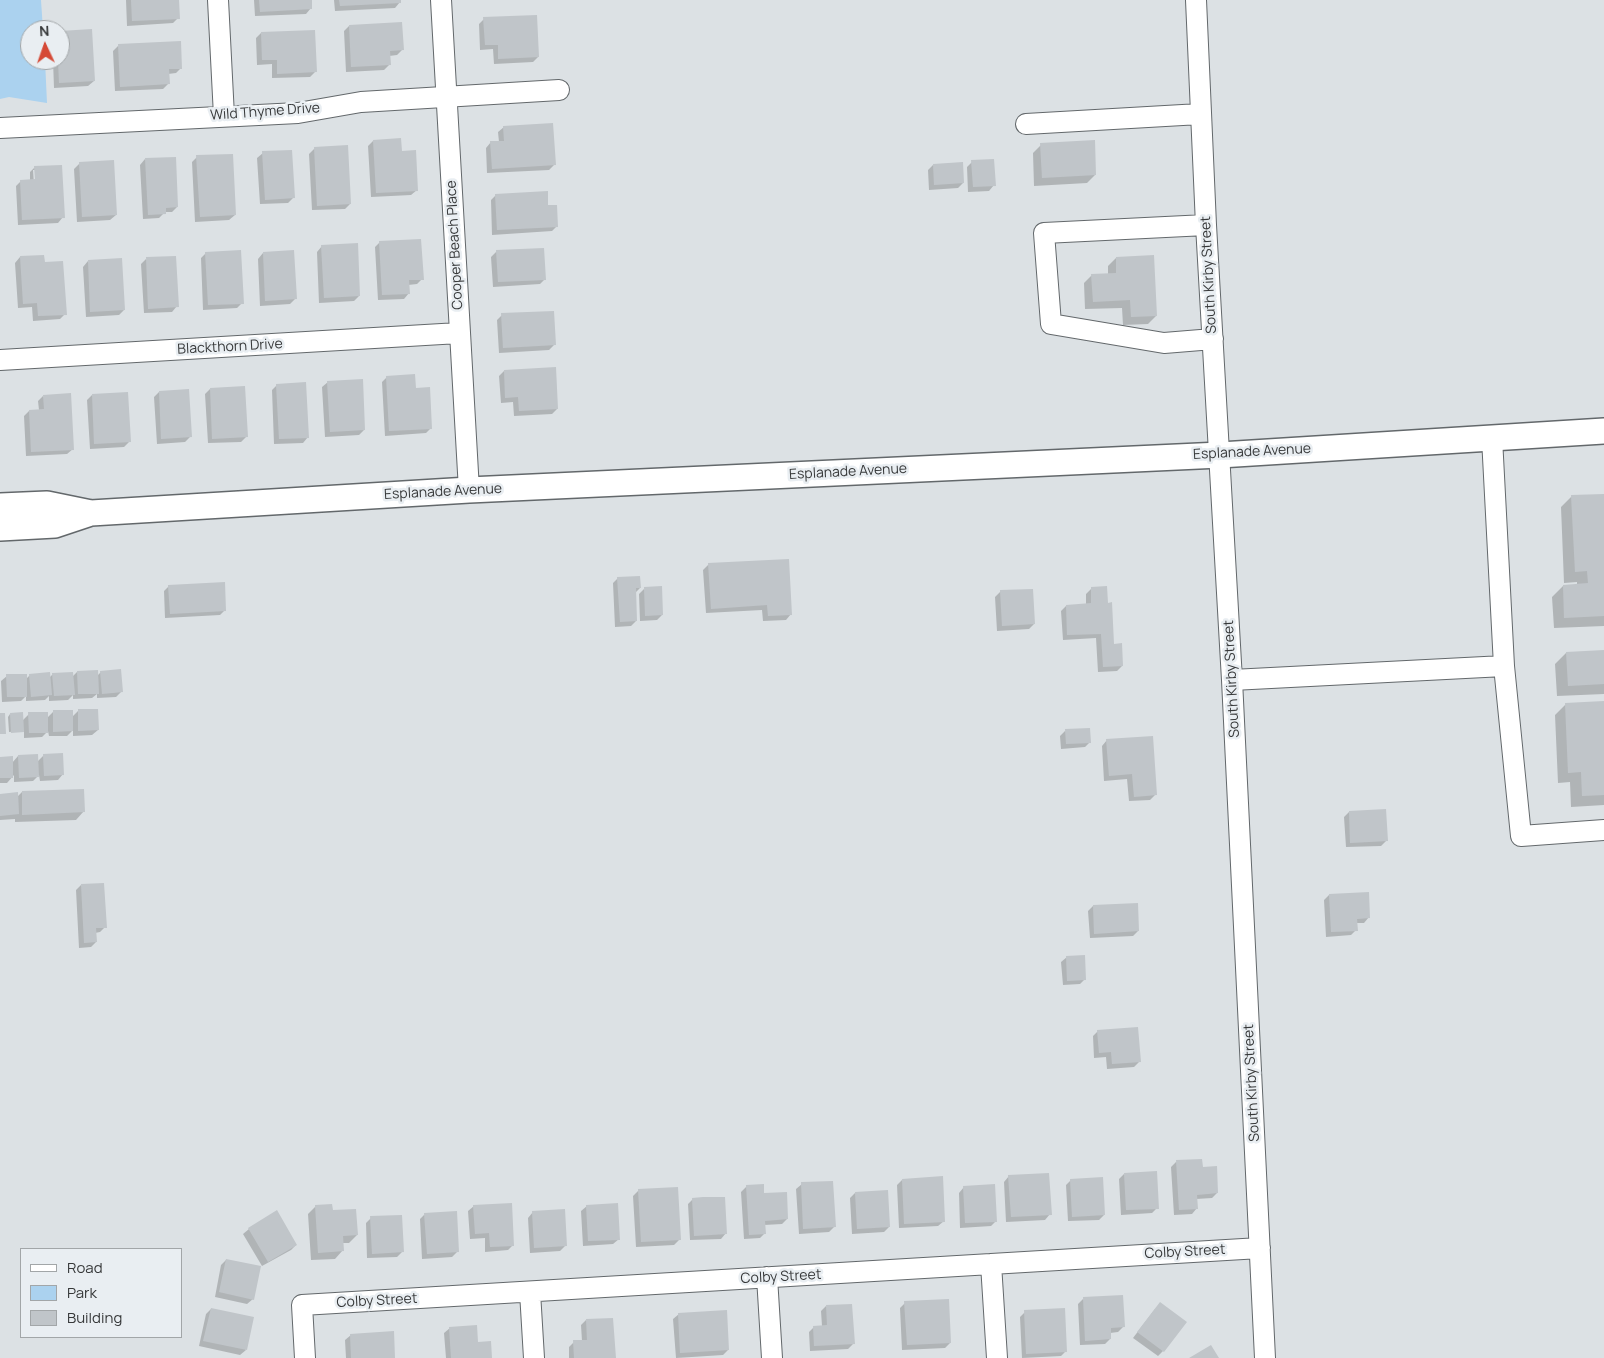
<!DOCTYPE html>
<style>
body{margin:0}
#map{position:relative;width:1604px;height:1358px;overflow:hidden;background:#dce1e4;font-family:Manrope,sans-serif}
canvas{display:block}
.legend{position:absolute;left:20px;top:1248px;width:162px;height:90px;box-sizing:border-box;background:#e9eef2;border:1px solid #a2a6a8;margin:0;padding:6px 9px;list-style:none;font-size:15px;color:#37393a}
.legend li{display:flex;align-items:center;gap:10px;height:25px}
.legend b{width:25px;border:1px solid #a2a6a8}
.north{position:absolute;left:20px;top:20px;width:50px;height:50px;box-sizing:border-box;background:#e9eef2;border:1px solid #a2a6a8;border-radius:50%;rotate:357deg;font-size:14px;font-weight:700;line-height:20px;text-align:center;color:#37393a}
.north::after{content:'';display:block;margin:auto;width:18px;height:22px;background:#d54936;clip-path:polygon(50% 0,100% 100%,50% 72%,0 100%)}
</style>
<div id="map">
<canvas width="1604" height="1358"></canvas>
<ul class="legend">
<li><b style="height:6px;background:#fff"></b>Road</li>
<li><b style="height:14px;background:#abd2ef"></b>Park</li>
<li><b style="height:14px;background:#c0c5c9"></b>Building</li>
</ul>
<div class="north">N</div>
</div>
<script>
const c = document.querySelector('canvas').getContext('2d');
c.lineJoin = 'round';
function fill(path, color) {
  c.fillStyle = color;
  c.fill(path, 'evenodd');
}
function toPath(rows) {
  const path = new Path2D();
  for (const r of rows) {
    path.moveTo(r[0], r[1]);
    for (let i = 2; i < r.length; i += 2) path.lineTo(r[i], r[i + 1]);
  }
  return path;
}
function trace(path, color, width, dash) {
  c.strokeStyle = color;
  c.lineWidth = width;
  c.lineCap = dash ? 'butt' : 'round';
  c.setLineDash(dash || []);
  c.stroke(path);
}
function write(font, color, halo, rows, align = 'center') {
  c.font = font + ' Manrope,sans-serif';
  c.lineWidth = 5;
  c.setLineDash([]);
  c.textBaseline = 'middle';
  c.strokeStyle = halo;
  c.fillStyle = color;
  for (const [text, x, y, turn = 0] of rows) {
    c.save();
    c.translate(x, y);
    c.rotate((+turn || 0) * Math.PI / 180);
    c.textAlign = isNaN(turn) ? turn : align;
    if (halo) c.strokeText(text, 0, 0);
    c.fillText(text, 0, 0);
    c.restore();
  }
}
fill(toPath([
 [0,0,41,0,43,30,30,30,30,60,45,60,47,103,9,97,0,99]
]), '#abd2ef');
fill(toPath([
 [126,0,177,0,178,18,173,23,127,26],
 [254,0,310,0,311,8,306,14,255,16],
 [334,0,400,0,400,2,395,8,335,11],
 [484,19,538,57,533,62,494,64,493,49,480,50,479,24],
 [349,26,402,50,397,55,389,56,390,64,384,70,346,72,344,31],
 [60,32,94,81,88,86,54,88,53,60,60,60],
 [261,33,315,72,310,77,272,78,272,64,257,65,256,38],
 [118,46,181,68,176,73,168,74,169,83,163,89,115,91,113,51],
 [504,127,554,165,549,170,487,173,486,148,491,142,499,142,498,132],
 [373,141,401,152,417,190,411,195,371,197,368,146],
 [1041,145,1095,175,1087,183,1034,186,1033,153],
 [315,148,350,204,345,209,312,210,309,154],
 [263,153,293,198,288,203,260,204,257,158],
 [197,157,235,215,229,220,195,222,192,162],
 [145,159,177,207,172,212,165,212,159,218,143,219,140,165],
 [972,162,994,185,989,191,968,192,967,167],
 [80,163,116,215,110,220,77,222,74,169],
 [933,165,963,183,958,188,929,190,928,170],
 [35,167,63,217,58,223,18,225,16,186,21,181,30,181,30,172],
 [33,170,36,170,37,185,34,185],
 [496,195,547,206,557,226,552,231,492,235,491,200],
 [380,242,422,279,417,284,408,285,409,293,404,299,378,300,375,247],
 [322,246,359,296,354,301,319,303,317,252],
 [497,251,545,279,540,284,493,287,491,257],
 [206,253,242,303,237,308,203,310,201,258],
 [263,253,295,299,290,304,260,306,258,259],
 [20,257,44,264,65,314,60,319,33,321,32,307,18,308,15,263],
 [1116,258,1156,316,1148,324,1123,325,1122,308,1085,309,1084,283,1092,275,1108,274,1108,266],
 [146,259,177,306,172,312,144,313,141,264],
 [88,261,124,310,119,315,86,317,83,267],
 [502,315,554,345,549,350,499,353,497,320],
 [504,371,557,409,552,414,514,416,513,402,501,403,499,376],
 [387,377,415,389,431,428,426,433,385,436,382,382],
 [328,382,364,430,359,435,325,437,322,387],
 [277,385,308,437,303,443,274,444,272,390],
 [210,389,247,436,241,442,208,443,205,394],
 [159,392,190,437,185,442,157,444,154,397],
 [92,395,129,442,124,447,90,449,87,400],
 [43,396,73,449,67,454,26,456,24,416,29,411,39,410,38,401],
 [1604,495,1604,626,1554,628,1552,597,1563,586,1577,585,1577,582,1564,583,1561,507,1572,496],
 [709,564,791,614,786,620,763,621,762,610,706,613,703,570],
 [618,578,640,588,635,593,636,621,631,626,615,627,613,583],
 [169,586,225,610,220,615,165,618,164,591],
 [644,589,662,615,657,620,640,621,639,594],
 [1091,589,1122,666,1117,671,1098,672,1096,638,1063,640,1061,611,1066,606,1086,605,1086,594],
 [1001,591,1034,624,1029,629,997,631,995,597],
 [1604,651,1604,694,1557,696,1555,664,1566,653],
 [77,672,97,676,101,672,121,692,116,697,97,698,97,694,92,698,73,699,73,695,68,700,49,701,49,696,45,700,26,701,26,696,21,701,2,702,1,681,7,676,25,680,30,675,49,678,53,674,72,677],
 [1604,703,1604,805,1571,807,1570,782,1558,783,1555,715,1566,704],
 [78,711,98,730,92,735,73,736,73,730,67,736,49,736,48,731,42,737,24,738,24,730,22,732,22,731,9,732,8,717,10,714,22,721,29,714,47,718,53,712,72,717],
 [1065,731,1090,742,1085,747,1061,749,1060,736],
 [1107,740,1155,795,1150,800,1129,801,1127,779,1104,781,1102,746],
 [44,755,63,774,58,780,40,781,39,775,33,781,14,782,14,775,7,783,0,783,0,758,12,763,18,756,37,762],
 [22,792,84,811,76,820,15,822,15,819,0,820,0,795,17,797],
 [1349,812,1387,840,1381,846,1346,847,1344,817],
 [81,885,105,927,100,932,95,933,96,942,91,947,79,948,76,890],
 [1329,895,1369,917,1364,923,1356,923,1356,930,1351,935,1326,937,1324,900],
 [1093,906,1138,931,1133,936,1090,938,1088,911],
 [1067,957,1085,979,1080,984,1063,985,1061,962],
 [1098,1031,1139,1062,1134,1067,1107,1069,1106,1057,1094,1058,1093,1036],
 [1176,1162,1201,1168,1217,1193,1212,1198,1196,1199,1197,1208,1192,1214,1174,1215,1171,1167],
 [1124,1174,1157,1208,1152,1213,1121,1215,1119,1179],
 [1009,1176,1050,1214,1045,1220,1006,1222,1004,1182],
 [902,1180,944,1221,938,1226,899,1228,897,1185],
 [1071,1180,1104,1215,1099,1220,1068,1221,1066,1185],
 [802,1184,834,1227,829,1232,799,1234,796,1189],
 [747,1186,763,1194,787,1219,782,1224,764,1225,765,1233,760,1238,744,1239,741,1192],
 [964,1187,996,1221,991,1226,960,1228,959,1193],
 [639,1190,679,1240,674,1245,636,1247,633,1196],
 [855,1193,889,1227,884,1232,852,1234,850,1198],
 [693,1199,726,1233,721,1239,690,1240,688,1204],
 [316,1206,357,1235,349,1243,343,1243,343,1250,335,1259,311,1260,308,1214],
 [474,1206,513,1245,508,1250,485,1252,485,1238,470,1239,468,1211],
 [587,1206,619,1239,613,1244,583,1246,581,1211],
 [533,1212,565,1246,560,1251,530,1253,528,1218],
 [425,1214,457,1252,452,1257,422,1259,420,1219],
 [371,1218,402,1252,397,1257,367,1258,366,1223],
 [249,1229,296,1245,291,1250,262,1266,243,1234],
 [226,1260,253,1299,247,1304,215,1297,221,1265],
 [1083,1299,1123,1327,1118,1332,1110,1333,1110,1339,1105,1344,1080,1345,1078,1304],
 [905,1303,950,1343,945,1348,902,1350,900,1308],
 [826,1306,853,1344,848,1349,810,1351,809,1332,814,1327,822,1326,821,1311],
 [211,1309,246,1350,240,1355,199,1346,206,1314],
 [1155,1309,1163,1351,1158,1356,1133,1338],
 [1025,1312,1066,1351,1061,1356,1022,1358,1020,1317],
 [679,1314,728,1350,723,1355,676,1358,673,1319],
 [586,1320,614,1358,569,1358,569,1347,574,1342,582,1341,581,1325],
 [450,1328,491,1358,446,1358,444,1333],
 [351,1335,394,1358,346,1358,345,1340]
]), '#0003');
fill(toPath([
 [131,0,179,0,180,19,132,21],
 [259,0,312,0,312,9,260,12],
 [339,0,401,0,401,3,340,6],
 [537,15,539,57,498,59,498,45,485,45,483,17],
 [402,22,404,50,390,51,391,65,351,67,349,25],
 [92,29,95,81,59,83,58,60,60,60,60,31],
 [315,30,317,72,277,74,277,60,262,60,261,32],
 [181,41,182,69,169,69,170,84,120,87,118,44],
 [553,123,556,165,492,169,490,141,504,141,503,126],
 [401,138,402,151,416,150,418,191,376,193,373,140],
 [1095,140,1096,175,1042,178,1040,143],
 [348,145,351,204,317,206,314,147],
 [292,150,295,198,265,200,262,151],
 [233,154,236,215,200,217,196,155],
 [176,157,178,207,166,208,166,214,148,215,145,158],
 [994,159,996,186,973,187,971,160],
 [114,160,117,215,82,217,79,162],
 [963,162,964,183,934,185,933,164],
 [62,165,65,218,22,220,20,180,35,179,34,166],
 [548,191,548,205,557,205,558,227,497,230,495,194],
 [421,239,424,280,409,280,410,294,382,295,379,241],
 [358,243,360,296,324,298,321,245],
 [544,248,546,280,498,282,496,250],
 [241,250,244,304,208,305,205,252],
 [294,250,297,299,265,301,263,252],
 [44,255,45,262,63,261,67,315,38,316,37,303,23,304,20,256],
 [1154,255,1157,316,1131,317,1130,300,1093,302,1091,274,1116,273,1116,257],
 [176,256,179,307,148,309,146,257],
 [122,258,125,310,90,312,88,260],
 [554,311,556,345,503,348,501,313],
 [556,367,558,409,519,411,518,397,505,398,504,370],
 [415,374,416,388,430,387,432,429,389,431,386,376],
 [363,379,365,430,330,432,327,381],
 [306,382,309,438,279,439,276,384],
 [245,386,248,437,212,439,210,388],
 [189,389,192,437,161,439,159,391],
 [128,392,131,442,94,444,92,394],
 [71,393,74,450,31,452,29,410,44,409,43,395],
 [1604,494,1604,616,1564,618,1563,585,1588,583,1587,571,1575,572,1571,495],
 [789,559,792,615,768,616,767,605,711,609,708,563],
 [640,576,641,588,636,588,637,621,620,622,617,577],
 [225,582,226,611,170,614,168,585],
 [662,586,663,615,645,616,644,587],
 [1107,586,1108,603,1112,602,1114,644,1122,643,1123,666,1103,667,1101,634,1067,635,1066,605,1091,603,1091,587],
 [1033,589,1035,624,1002,626,1000,590],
 [1604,650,1604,684,1568,686,1566,652],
 [121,669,123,692,102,694,100,671],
 [98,670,99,694,78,694,77,671],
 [50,672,52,695,31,697,29,674],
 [73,672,75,695,54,696,52,673],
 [6,674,27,674,27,697,7,697],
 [1604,701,1604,795,1582,796,1581,772,1568,773,1565,703],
 [78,709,98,709,99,730,78,731],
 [53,710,73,710,73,731,53,732],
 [23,712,24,732,11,733,10,713],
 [28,712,48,712,48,733,29,733],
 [0,713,5,713,6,734,0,734],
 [1090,728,1091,743,1066,744,1065,729],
 [1153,736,1157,795,1134,797,1132,774,1109,776,1106,739],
 [63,753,64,775,44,776,43,754],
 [38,754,39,777,19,778,18,755],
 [13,756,13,778,0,778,0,757],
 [84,789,85,812,22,815,22,791],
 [18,792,19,814,0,816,0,794],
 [1386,809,1388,841,1350,843,1349,811],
 [104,883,107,928,96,928,97,942,84,943,81,884],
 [1369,892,1370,918,1357,919,1358,931,1331,932,1329,894],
 [1138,903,1139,931,1094,934,1093,905],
 [1085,955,1086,980,1067,981,1066,956],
 [1138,1027,1141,1062,1112,1064,1111,1052,1099,1053,1097,1030],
 [1202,1159,1203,1167,1217,1166,1218,1193,1197,1195,1198,1209,1179,1210,1176,1160],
 [1157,1171,1159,1209,1126,1210,1124,1173],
 [1049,1173,1052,1215,1011,1217,1008,1175],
 [943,1176,945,1222,904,1224,902,1179],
 [1103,1177,1105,1215,1072,1217,1070,1179],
 [833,1181,836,1227,803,1229,801,1182],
 [764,1184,764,1193,787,1192,788,1219,765,1221,766,1234,749,1235,746,1185],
 [995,1184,997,1222,965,1223,963,1186],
 [678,1187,681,1240,641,1242,638,1189],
 [888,1190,890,1227,857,1229,855,1192],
 [703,1197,725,1197,727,1234,694,1236,692,1198],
 [512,1203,514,1246,490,1247,489,1233,475,1234,473,1205],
 [618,1203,620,1240,588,1241,586,1205],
 [332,1204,333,1210,356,1209,358,1235,343,1236,344,1251,318,1253,315,1205],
 [565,1209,567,1246,534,1248,532,1211],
 [277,1210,297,1245,268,1262,248,1228],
 [457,1211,459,1252,427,1254,424,1213],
 [402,1215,404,1252,372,1254,370,1216],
 [226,1259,261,1266,254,1300,219,1292],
 [1123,1295,1125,1327,1111,1328,1111,1339,1085,1341,1083,1297],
 [949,1299,951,1343,907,1345,904,1301],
 [1160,1302,1187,1322,1164,1352,1137,1332],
 [852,1304,855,1344,814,1346,813,1326,827,1325,826,1305],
 [211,1308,254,1317,247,1350,203,1341],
 [1065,1308,1067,1352,1026,1354,1024,1310],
 [727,1310,729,1350,680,1353,678,1313],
 [613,1318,616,1358,574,1358,573,1340,587,1340,586,1319],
 [477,1325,478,1342,491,1341,492,1358,451,1358,449,1327],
 [394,1331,395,1358,351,1358,350,1334],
 [1211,1345,1219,1358,1189,1358]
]), '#c0c5c9');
const minor = toPath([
 [218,0,224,116],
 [441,0,469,490],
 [1196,0,1206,225,1232,680,1265,1358],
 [1026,124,1200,114],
 [0,128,298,113,361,102,559,90],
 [1206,225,1044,233,1051,324,1164,343,1213,339],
 [0,360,459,333],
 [1504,666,1521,836,1604,830],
 [1232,680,1504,666,1492,438],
 [991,1264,997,1358],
 [767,1277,772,1358],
 [530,1292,534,1358],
 [305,1358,302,1305,1260,1248]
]);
const major = toPath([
 [0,506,47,504,91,513],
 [0,528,55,525,91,513,469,490,1220,455,1604,431]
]);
trace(minor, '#63686b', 22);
trace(major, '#63686b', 28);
trace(minor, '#fff', 20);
trace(major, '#fff', 25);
write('14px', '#37393a', '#e9eef2', [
 ["Wild Thyme Drive",265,112,-4],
 ["Cooper Beach Place",455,245,-93],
 ["South Kirby Street",1209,275,-93],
 ["Blackthorn Drive",230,347,-3],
 ["Esplanade Avenue",1252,452,-3],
 ["Esplanade Avenue",848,472,-3],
 ["Esplanade Avenue",443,492,-3],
 ["South Kirby Street",1232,679,-93],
 ["South Kirby Street",1252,1083,-93],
 ["Colby Street",1185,1252,-3],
 ["Colby Street",781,1277,-3],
 ["Colby Street",377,1301,-3]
]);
</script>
